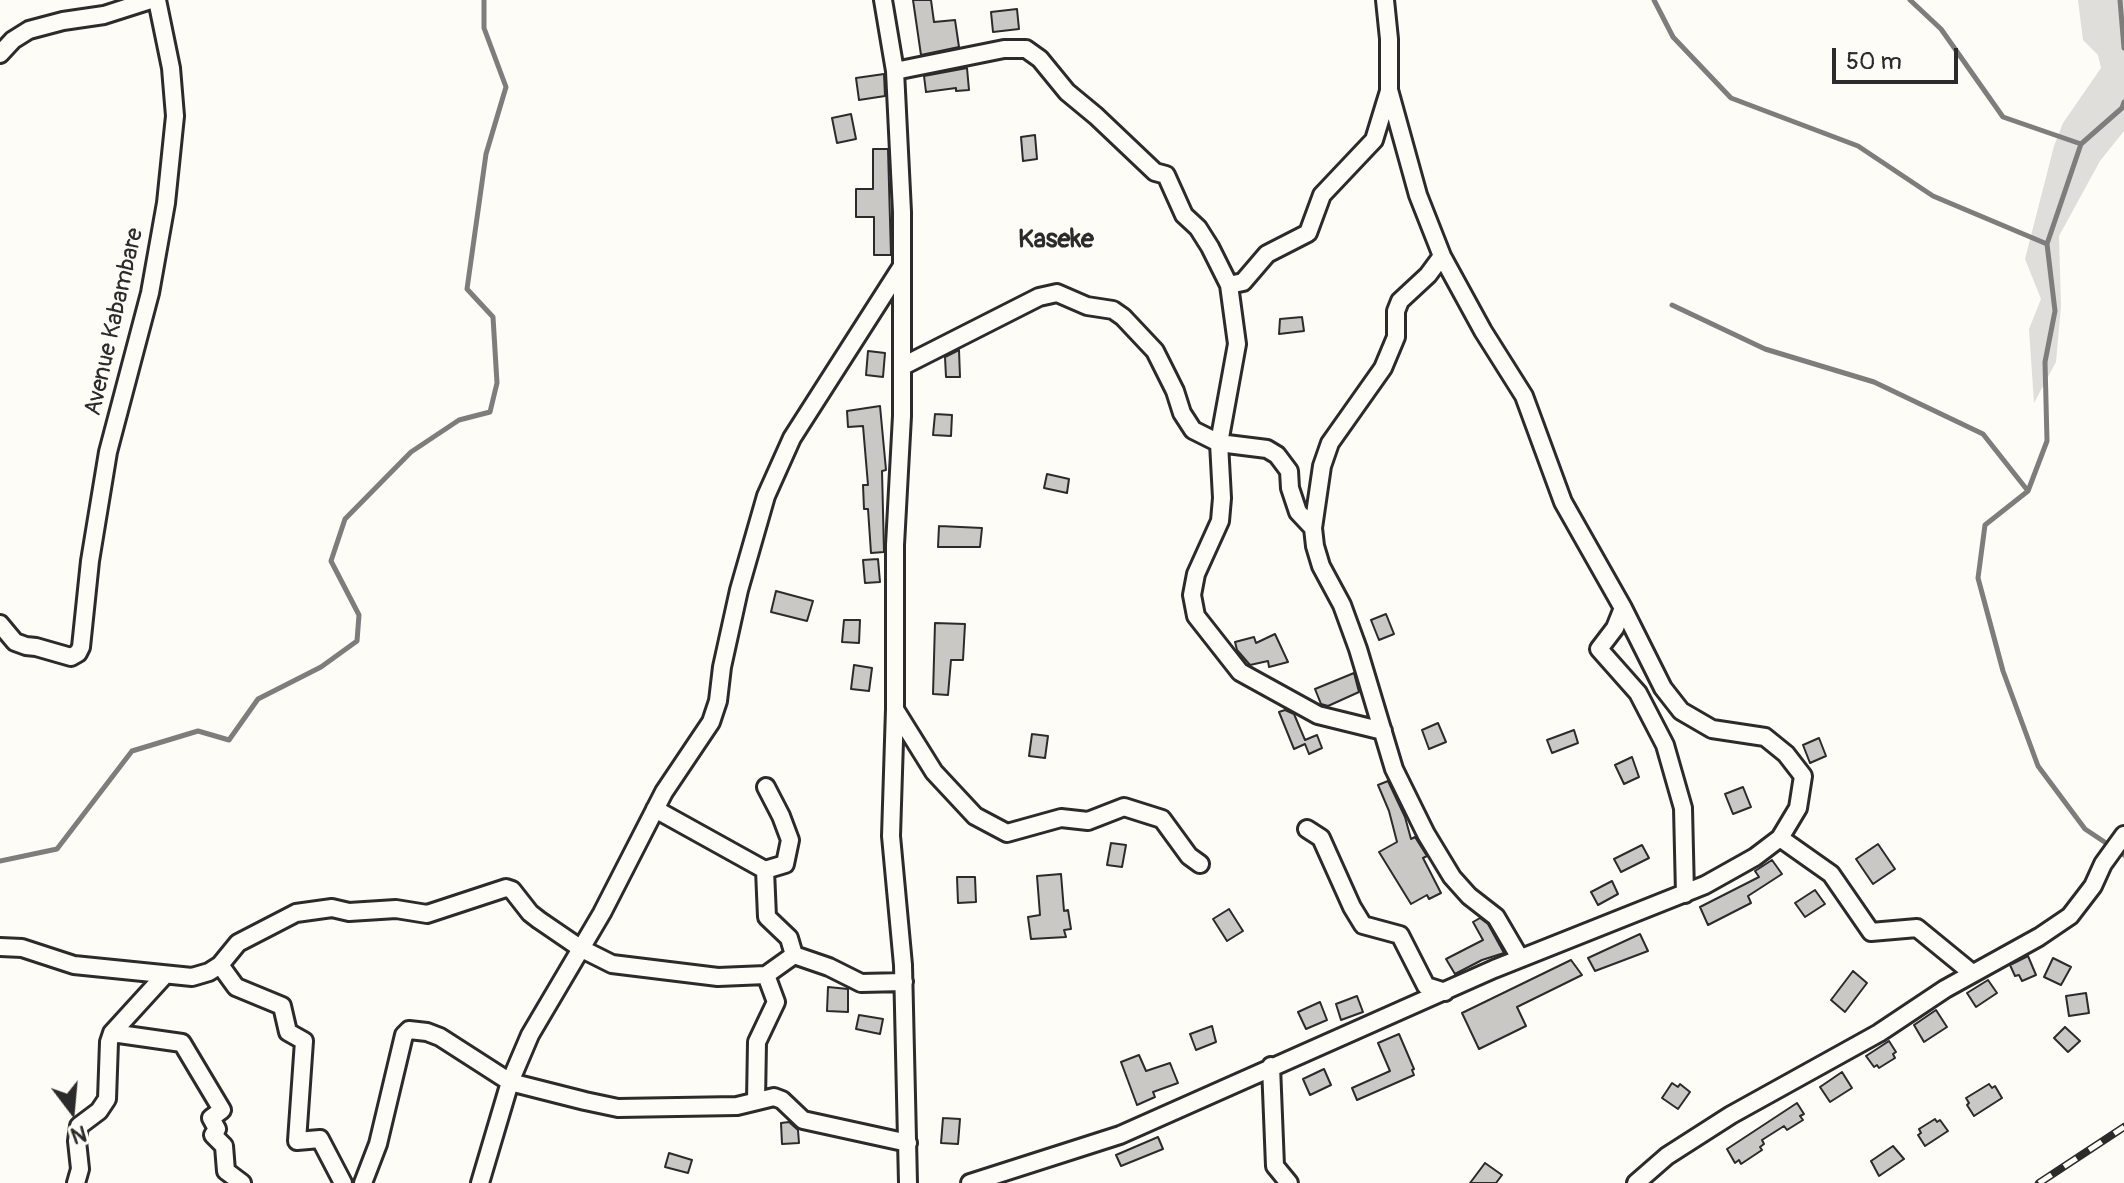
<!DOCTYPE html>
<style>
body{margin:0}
#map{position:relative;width:2124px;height:1183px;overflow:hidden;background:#fdfcf7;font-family:Pangolin,sans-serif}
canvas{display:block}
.north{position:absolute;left:32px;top:1071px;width:80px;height:80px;-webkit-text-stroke:6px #fdfcf7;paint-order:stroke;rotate:164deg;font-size:22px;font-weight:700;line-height:32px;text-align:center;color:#2b2b2b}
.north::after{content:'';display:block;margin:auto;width:28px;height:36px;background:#2b2b2b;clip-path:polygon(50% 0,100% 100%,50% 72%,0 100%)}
.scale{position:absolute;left:1832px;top:48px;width:126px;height:36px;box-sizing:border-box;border:4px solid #2b2b2b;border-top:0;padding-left:10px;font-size:24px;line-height:28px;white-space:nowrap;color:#2b2b2b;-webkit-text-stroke:6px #fdfcf7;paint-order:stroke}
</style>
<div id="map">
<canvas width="2124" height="1183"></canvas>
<div class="north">N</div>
<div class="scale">50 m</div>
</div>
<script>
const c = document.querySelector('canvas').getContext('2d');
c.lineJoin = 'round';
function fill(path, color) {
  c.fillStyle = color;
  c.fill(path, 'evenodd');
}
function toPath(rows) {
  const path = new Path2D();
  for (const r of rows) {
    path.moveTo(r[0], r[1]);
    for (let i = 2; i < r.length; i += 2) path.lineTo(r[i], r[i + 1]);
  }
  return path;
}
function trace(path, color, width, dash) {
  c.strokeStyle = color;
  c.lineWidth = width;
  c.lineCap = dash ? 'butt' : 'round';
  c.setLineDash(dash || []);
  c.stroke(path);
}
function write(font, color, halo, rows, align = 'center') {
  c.font = font + ' Pangolin,sans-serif';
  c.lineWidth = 7;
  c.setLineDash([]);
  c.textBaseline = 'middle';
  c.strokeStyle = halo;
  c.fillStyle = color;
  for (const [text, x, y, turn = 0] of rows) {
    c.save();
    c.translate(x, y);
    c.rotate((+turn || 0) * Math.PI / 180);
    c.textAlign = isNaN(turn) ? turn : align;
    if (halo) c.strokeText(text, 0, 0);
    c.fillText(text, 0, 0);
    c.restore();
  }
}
fill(toPath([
 [2078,0,2124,0,2124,131,2100,161,2059,236,2061,306,2056,362,2034,403,2029,329,2041,299,2025,259,2054,146,2063,123,2101,68,2098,55,2083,40]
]), '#dfdeda');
trace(toPath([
 [1654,0,1673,37,1731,98,1858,146,1933,196,2047,244],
 [1910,0,1941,29,2003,117,2081,144],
 [2120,0,2124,48],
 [2124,102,2122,108,2081,144,2047,244,2055,311,2045,362,2047,441,2028,491,1985,525,1978,578,2003,671,2038,766,2085,829,2124,855],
 [1672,305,1765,349,1874,382,1983,434,2028,491],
 [0,861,57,849,132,751,198,731,229,740,258,699,321,667,357,641,359,615,331,561,345,519,411,452,459,420,490,412,497,383,493,317,467,289,486,154,506,87,484,28,484,0]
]), '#7e7d7b', 5);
const building = toPath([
 [913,0,931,0,934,22,955,20,959,47,921,55,913,0],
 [1017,9,1019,29,993,32,991,12,1017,9],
 [967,68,969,90,956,91,956,88,926,92,924,76,967,68],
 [884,74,885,96,859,100,856,78,884,74],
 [851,114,856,139,837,143,832,118,851,114],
 [1035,135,1037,159,1023,161,1021,137,1035,135],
 [873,149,888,149,891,255,874,255,874,217,856,217,856,189,873,189,873,149],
 [1302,317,1304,331,1279,334,1280,319,1302,317],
 [959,350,960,377,946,377,945,357,959,350],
 [868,351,885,353,883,377,866,375,868,351],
 [880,406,886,470,882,471,884,552,871,553,868,509,864,509,863,485,868,485,863,426,848,427,847,411,880,406],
 [935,414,952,415,951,436,933,435,935,414],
 [1047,474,1069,479,1067,493,1044,488,1047,474],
 [939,526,982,528,980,547,938,547,939,526],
 [878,559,880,582,865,583,863,560,878,559],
 [776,591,813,601,807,621,771,612,776,591],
 [1386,614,1394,634,1379,640,1371,620,1386,614],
 [844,620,860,620,859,643,842,642,844,620],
 [935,623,965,624,963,660,951,660,948,695,933,694,935,623],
 [1275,634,1288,662,1269,667,1268,661,1250,665,1237,650,1235,642,1254,637,1256,643,1275,634],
 [854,665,872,668,869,691,851,689,854,665],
 [1354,673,1359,692,1328,706,1321,704,1315,689,1354,673],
 [1285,710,1294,714,1305,740,1317,735,1322,748,1309,754,1305,744,1294,749,1279,712,1285,710],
 [1438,723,1446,742,1429,749,1422,730,1438,723],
 [1574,730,1578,743,1552,753,1547,740,1574,730],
 [1032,734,1048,736,1045,758,1029,756,1032,734],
 [1819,738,1826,756,1810,763,1803,745,1819,738],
 [1632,757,1639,777,1624,784,1615,765,1632,757],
 [1388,781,1405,817,1411,839,1415,837,1427,856,1423,858,1441,893,1429,899,1427,895,1411,904,1379,852,1397,842,1389,811,1378,785,1388,781],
 [1743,787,1751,807,1733,814,1725,794,1743,787],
 [1111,843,1126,845,1122,867,1107,865,1111,843],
 [1878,844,1895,869,1873,884,1856,859,1878,844],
 [1642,845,1649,858,1621,872,1614,859,1642,845],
 [1772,860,1782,874,1748,896,1751,903,1708,925,1700,907,1759,877,1755,871,1772,860],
 [1061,874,1064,911,1068,910,1071,929,1064,930,1066,937,1031,939,1028,917,1040,915,1037,876,1061,874],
 [957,877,975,877,976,902,958,903,957,877],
 [1612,881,1618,894,1598,905,1591,892,1612,881],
 [1815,890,1825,904,1805,917,1795,903,1815,890],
 [1229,909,1243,931,1227,941,1213,919,1229,909],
 [1480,918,1488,924,1504,953,1482,960,1455,974,1446,959,1483,940,1473,922,1480,918],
 [1640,934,1648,951,1595,971,1588,958,1640,934],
 [2028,956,2036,975,2022,981,2019,975,2015,976,2010,965,2028,956],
 [2053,958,2071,967,2061,985,2044,977,2053,958],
 [1571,960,1582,975,1517,1007,1526,1026,1479,1049,1462,1013,1571,960],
 [1853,971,1867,983,1845,1012,1831,1000,1853,971],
 [1988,980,1997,993,1976,1007,1967,993,1988,980],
 [828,987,848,989,848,1012,827,1011,828,987],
 [2086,993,2089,1013,2069,1016,2066,996,2086,993],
 [1357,996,1363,1012,1341,1020,1336,1004,1357,996],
 [1320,1002,1327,1020,1306,1029,1298,1012,1320,1002],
 [1936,1010,1947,1027,1924,1042,1914,1025,1936,1010],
 [859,1015,883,1019,880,1034,856,1029,859,1015],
 [1212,1026,1216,1042,1196,1050,1190,1034,1212,1026],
 [2065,1027,2080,1041,2068,1052,2054,1038,2065,1027],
 [1399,1034,1414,1069,1412,1070,1414,1075,1357,1100,1352,1088,1390,1071,1378,1043,1399,1034],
 [1889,1041,1896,1052,1893,1054,1895,1058,1879,1068,1877,1065,1874,1067,1866,1056,1889,1041],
 [1139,1055,1146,1071,1170,1063,1178,1083,1153,1092,1155,1097,1137,1105,1121,1062,1139,1055],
 [1324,1069,1331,1085,1310,1095,1303,1079,1324,1069],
 [1842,1072,1852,1088,1830,1102,1820,1087,1842,1072],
 [1672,1083,1678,1087,1680,1084,1690,1092,1678,1109,1662,1098,1672,1083],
 [1989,1084,1992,1088,1995,1086,2002,1098,1974,1116,1967,1105,1969,1103,1966,1098,1989,1084],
 [1797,1103,1804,1114,1800,1116,1803,1120,1787,1130,1784,1126,1762,1140,1764,1144,1760,1147,1762,1150,1741,1164,1739,1160,1735,1163,1727,1149,1797,1103],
 [943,1118,960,1119,958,1144,941,1143,943,1118],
 [1935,1119,1937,1122,1940,1120,1948,1131,1925,1146,1918,1135,1921,1133,1919,1129,1935,1119],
 [789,1122,798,1130,799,1143,782,1144,781,1123,789,1122],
 [1158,1137,1163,1149,1121,1166,1116,1155,1158,1137],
 [1893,1146,1904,1159,1879,1176,1871,1161,1893,1146],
 [669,1153,692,1160,688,1173,665,1167,669,1153],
 [1485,1163,1502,1175,1496,1183,1470,1183,1485,1163]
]);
fill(building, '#c9c8c4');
trace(building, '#2b2b2b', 2);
const minor = toPath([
 [883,0,895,71,902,212,902,416,895,545,895,709,891,836,903,965,908,1183],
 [0,54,13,40,29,30,63,21,104,15,151,0],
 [895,71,1004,49,1026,49,1040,59,1067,92,1096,116,1155,172,1166,175,1184,215,1198,228,1210,247,1229,285,1237,344,1219,443,1222,498,1220,521,1196,574,1192,595,1196,616,1240,672,1318,715,1383,731],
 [1442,256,1428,275,1400,301,1396,311,1396,337,1383,368,1330,443,1322,466,1313,528,1315,546,1321,566,1342,605,1358,649,1394,769,1426,834,1452,877,1469,896,1496,917,1520,958],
 [1229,285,1243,282,1267,254,1308,233,1322,195,1374,140,1389,91],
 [903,366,1039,297,1057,293,1087,306,1113,310,1123,317,1155,351,1175,391,1182,413,1193,430,1219,443,1267,449,1277,455,1289,471,1290,488,1298,512,1313,528],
 [1623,608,1615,628,1599,649,1638,693,1665,745,1683,808,1685,894],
 [0,624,15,642,26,646,36,647,71,657,78,653,81,647,90,561,108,452,150,293,166,203,175,116,171,68,157,0],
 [896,711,934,772,975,816,1007,833,1061,818,1088,821,1124,807,1162,819,1189,856,1200,864],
 [655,809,765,870,785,864,790,840,781,816,766,787],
 [1307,829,1321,838,1352,907,1363,925,1400,935,1426,986,1445,992],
 [1780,838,1831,874,1871,932,1917,928,1972,973],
 [765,870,767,917,789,938,794,955],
 [0,947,22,948,74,965,192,977,209,972,220,965,238,943,296,913,332,908,349,912,396,909,427,914,506,888,512,890,530,913,539,920,580,948,612,964,718,977,766,975,794,955,829,967,861,983,904,982],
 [220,965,236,987,282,1006,288,1032,304,1041,297,1141,320,1139,343,1183],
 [112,1033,182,1043,222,1110,211,1118,217,1129,213,1135,224,1146,226,1171,242,1183],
 [1271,1066,1275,1166,1289,1183],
 [756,1101,757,1042,776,1002,766,975],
 [76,1183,80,1169,77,1141,79,1126,99,1111,107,1099,109,1042,112,1033,164,976],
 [363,1183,378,1144,404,1035,409,1030,427,1032,440,1037,510,1082,585,1101,618,1108,737,1106,774,1097,782,1100,803,1120,908,1143],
 [480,1183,510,1082,530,1035,602,913,664,792,711,722,718,701,722,667,739,590,766,496,792,438,902,266],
 [970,1183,1120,1135,1494,969,1705,885,1755,857,1780,838,1798,808,1803,776,1786,754,1765,737,1712,729,1681,711,1663,688,1623,608,1563,502,1524,396,1483,331,1442,256,1418,195,1389,90,1389,39,1385,0],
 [1636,1183,1667,1156,1731,1115,1879,1033,1945,989,2039,937,2070,916,2093,886,2103,864,2124,835]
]);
trace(minor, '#2b2b2b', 22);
trace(minor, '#fdfcf7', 16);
const rail = toPath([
 [2039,1183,2124,1127]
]);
trace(rail, '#2b2b2b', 8);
trace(rail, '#fdfcf7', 5, [15]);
write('24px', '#2b2b2b', '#fdfcf7', [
 ["Avenue Kabambare",115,322,-77]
]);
write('bold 26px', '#2b2b2b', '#fdfcf7', [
 ["Kaseke",1056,240]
]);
</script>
